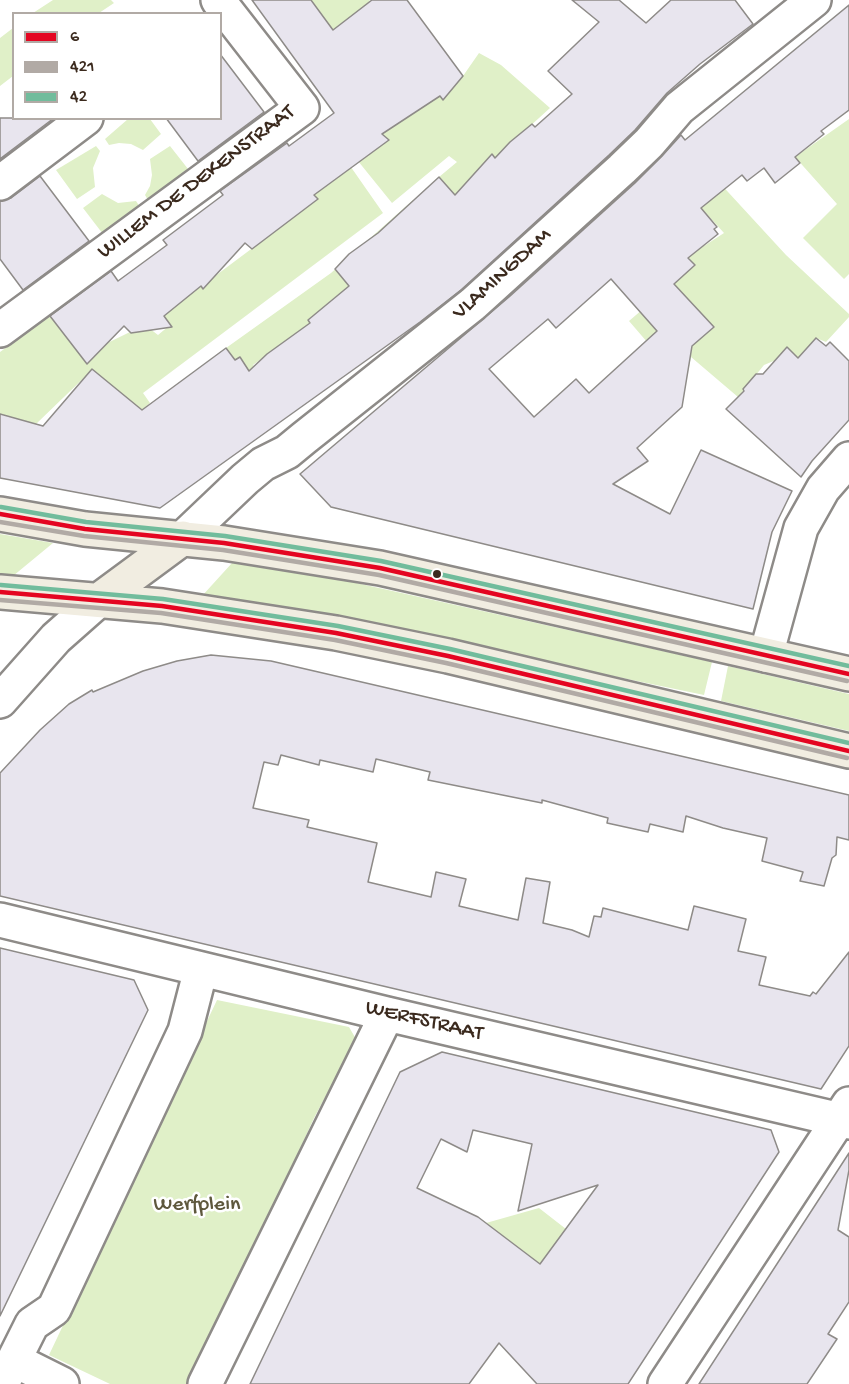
<!DOCTYPE html>
<style>
body{margin:0}
#map{position:relative;width:849px;height:1384px;overflow:hidden;background:#fff;font-family:"Gochi Hand",sans-serif}
canvas{display:block}
.legend{position:absolute;left:12px;top:12px;width:210px;height:108px;box-sizing:border-box;background:#fff;border:2px solid #b1aaa5;margin:0;padding:8px 10px;list-style:none;font-size:18px;color:#3b2a1e}
.legend li{display:flex;align-items:center;gap:12px;height:30px}
.legend b{width:30px;border:2px solid #b1aaa5}
</style>
<div id="map">
<canvas width="849" height="1384"></canvas>
<ul class="legend">
<li><b style="height:8px;background:#e40521"></b>6</li>
<li><b style="height:8px;background:#b1aaa5"></b>421</li>
<li><b style="height:8px;background:#71bc9c"></b>42</li>
</ul>
</div>
<script>
const c = document.querySelector('canvas').getContext('2d');
c.lineJoin = 'round';
function fill(path, color) {
  c.fillStyle = color;
  c.fill(path, 'evenodd');
}
function toPath(rows) {
  const path = new Path2D();
  for (const r of rows) {
    path.moveTo(r[0], r[1]);
    for (let i = 2; i < r.length; i += 2) path.lineTo(r[i], r[i + 1]);
  }
  return path;
}
function trace(path, color, width, dash) {
  c.strokeStyle = color;
  c.lineWidth = width;
  c.lineCap = dash ? 'butt' : 'round';
  c.setLineDash(dash || []);
  c.stroke(path);
}
function write(font, color, halo, rows, align = 'center') {
  c.font = font + ' "Gochi Hand",sans-serif';
  c.lineWidth = 5;
  c.setLineDash([]);
  c.textBaseline = 'middle';
  c.strokeStyle = halo;
  c.fillStyle = color;
  for (const [text, x, y, turn = 0] of rows) {
    c.save();
    c.translate(x, y);
    c.rotate((+turn || 0) * Math.PI / 180);
    c.textAlign = isNaN(turn) ? turn : align;
    if (halo) c.strokeText(text, 0, 0);
    c.fillText(text, 0, 0);
    c.restore();
  }
}
fill(toPath([
 [53,0,111,0,114,3,99,13,33,13],
 [311,0,369,0,371,2,333,31],
 [13,28,13,76,0,86,0,38],
 [479,53,501,65,550,108,495,158,492,155,472,176,474,178,455,195,439,177,457,162,449,156,392,203,358,161,388,140,382,134,411,115,377,71,463,76],
 [128,119,150,119,161,134,143,150,131,144,119,143,109,145,105,139],
 [849,119,849,274,844,279,803,238,837,204,795,157],
 [96,146,100,151,93,168,95,187,77,199,56,170],
 [170,146,192,174,148,200,145,195,150,186,152,175,150,159],
 [346,160,383,213,143,393,150,403,142,410,92,370,36,424,0,414,0,352,50,316,83,359,93,350,130,332,141,322,158,335,170,325,163,315,318,199,314,195],
 [717,180,786,255,849,314,849,317,826,342,816,338,798,358,776,360,764,365,738,397,691,357,685,386,629,321,657,297,659,247,684,275,695,265,676,243,691,229,704,246,724,233,694,200],
 [102,194,118,203,136,201,140,207,106,238,83,208],
 [413,200,440,229,335,297,308,320,316,330,296,333,253,365,255,368,250,372,240,357,235,360,226,348,331,273],
 [0,534,53,543,13,576,0,574],
 [232,563,352,582,712,662,704,695,339,619,202,596],
 [728,666,849,694,849,731,721,701],
 [217,1000,349,1027,356,1039,314,1118,262,1233,188,1384,110,1384,49,1355],
 [539,1208,566,1229,540,1264,486,1223]
]), '#e0f0c8');
const building = toPath([
 [252,0,311,0,333,30,372,0,407,0,463,76,443,100,440,96,382,134,389,140,314,195,318,199,252,249,245,243,203,289,201,286,164,316,172,327,131,333,124,326,87,364,50,316,111,271,118,281,167,245,163,240,223,195,220,191,287,143,289,146,334,113,252,0],
 [572,0,619,0,646,23,671,0,735,0,753,24,700,64,667,93,635,130,609,155,461,290,420,322,160,508,0,478,0,414,43,426,92,369,142,410,226,348,235,360,240,357,249,371,267,354,310,323,308,320,349,286,335,269,349,254,378,233,439,177,455,195,492,154,495,158,510,142,532,124,535,127,572,94,548,71,599,22,572,0],
 [849,5,849,110,821,131,824,134,795,157,800,163,775,183,764,168,747,181,742,175,701,208,717,227,714,229,718,234,688,258,695,265,674,284,714,327,692,346,682,407,637,448,648,461,613,484,670,514,701,450,792,491,772,532,753,609,331,507,300,474,509,297,635,183,662,156,681,135,685,140,849,5],
 [611,279,657,331,589,393,576,379,534,417,489,369,548,319,556,328,611,279],
 [220,54,264,112,198,161,166,118,220,118,220,54],
 [0,118,54,118,0,159,0,118],
 [40,176,89,241,23,290,0,259,0,201,11,198,40,176],
 [816,338,826,346,830,342,849,361,849,420,812,461,801,477,726,409,744,391,743,389,756,374,763,374,787,347,798,358,816,338],
 [211,655,271,661,849,795,849,840,837,837,836,855,832,858,824,886,800,881,803,872,762,861,767,838,723,828,686,816,683,832,650,824,648,832,607,823,608,818,542,800,542,803,428,780,430,772,376,759,373,772,320,760,319,765,281,755,278,765,264,762,253,808,309,820,307,827,377,843,368,882,431,897,436,872,466,879,459,906,518,920,526,878,550,882,543,923,572,930,589,937,594,916,601,917,603,908,688,930,694,906,746,919,738,951,766,957,759,985,810,996,813,992,816,994,849,952,849,1046,821,1089,0,896,0,773,40,730,69,704,92,690,93,692,143,671,177,661,211,655],
 [0,948,134,980,148,1010,0,1316,0,948],
 [442,1052,771,1130,779,1152,628,1384,537,1384,499,1343,469,1384,250,1384,400,1072,442,1052],
 [473,1130,532,1144,518,1211,598,1185,540,1264,478,1217,417,1188,441,1139,467,1152,473,1130],
 [849,1153,849,1170,838,1230,849,1237,849,1302,828,1334,837,1339,807,1384,699,1384,849,1153]
]);
fill(building, '#e8e5ee');
trace(building, '#8e8b88', 1.5);
const minor = toPath([
 [0,183,86,118],
 [0,330,302,108,218,0],
 [183,538,245,479,263,464,287,452,304,438,473,304,622,169,649,143,679,108,814,0],
 [766,655,801,528,823,489,849,459],
 [0,701,56,638,99,600],
 [0,920,387,1014,849,1122],
 [14,1360,62,1384],
 [2,1384,32,1324,54,1309,185,1031,201,969],
 [205,1384,387,1014],
 [665,1384,849,1104]
]);
const major = toPath([
 [0,514,85,529,224,543,380,568,849,674],
 [0,592,162,606,336,633,448,656,849,751],
 [99,600,183,538]
]);
trace(minor, '#8e8b88', 38);
trace(major, '#8e8b88', 38);
trace(minor, '#fff', 33);
trace(major, '#f1ede1', 33);
trace(toPath([
 [0,514,85,529,224,543,380,568,849,674],
 [0,592,162,606,336,633,448,656,849,751]
]), '#e40521', 4.5);
trace(toPath([
 [0,522,84,536,223,550,379,575,847,681],
 [0,600,161,613,335,640,446,663,847,758]
]), '#b1aaa5', 4.5);
trace(toPath([
 [1,507,86,522,225,536,381,561,849,666],
 [1,585,163,599,338,626,450,649,849,743]
]), '#71bc9c', 4.5);
for (const [x, y, r, color] of [
 [437,574,5,"#3b2a1e"]
]) {
  const dot = new Path2D();
  dot.arc(x, y, r, 0, 2 * Math.PI);
  c.fillStyle = color;
  c.fill(dot);
  trace(dot, '#fff', 2);
}
write('22px', '#3b2a1e', '#fff', [
 ["WILLEM DE DEKENSTRAAT",197,183,-37],
 ["VLAMINGDAM",503,275,-42],
 ["WERFSTRAAT",424,1022,13]
]);
write('22px', '#5e583d', '#fff', [
 ["Werfplein",197,1206]
]);
</script>
